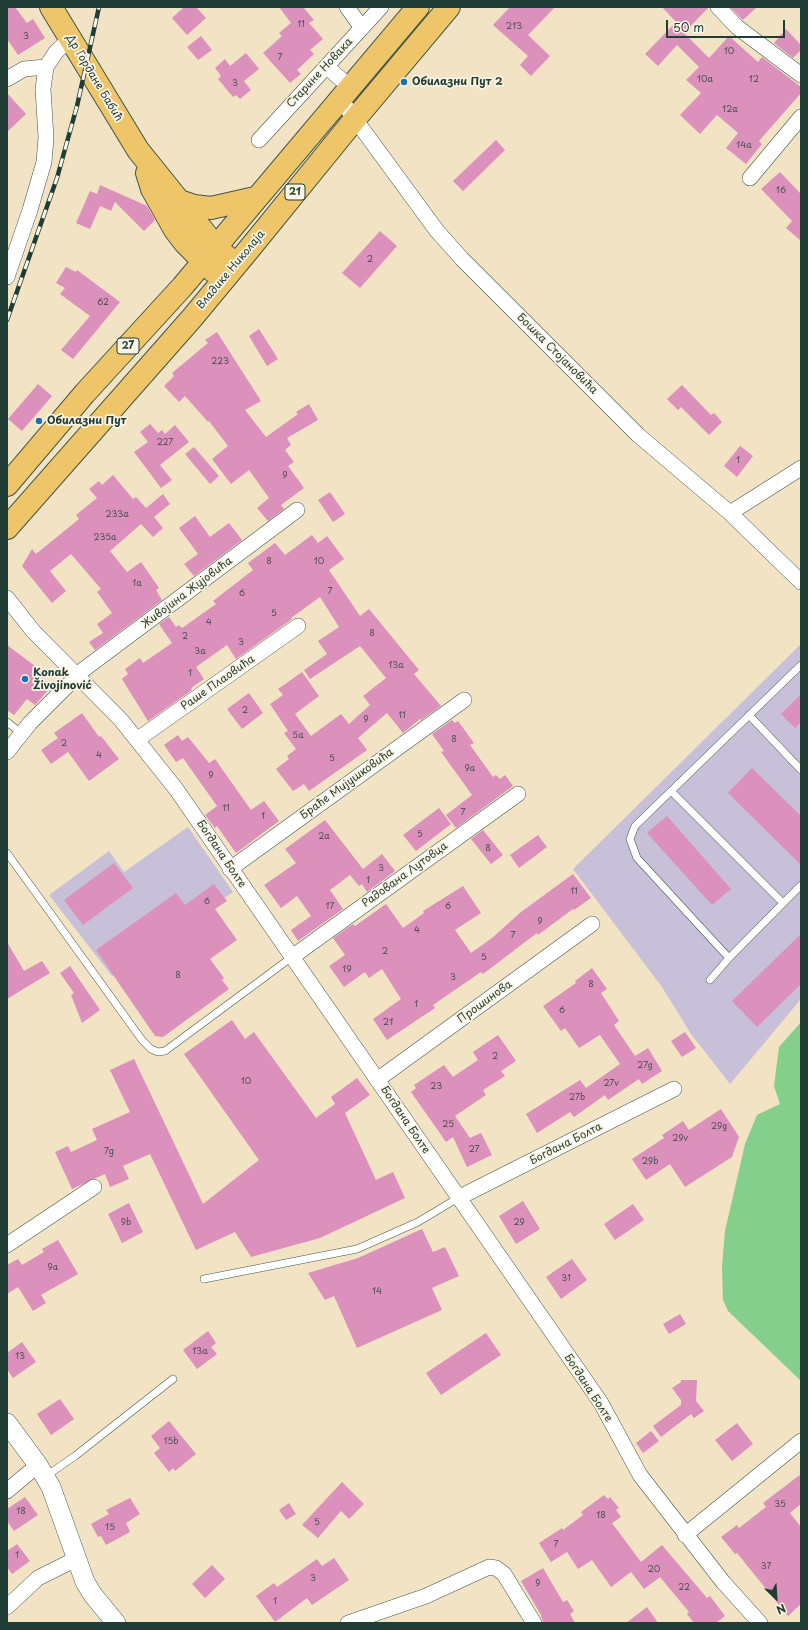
<!DOCTYPE html>
<meta charset="utf-8">
<style>
body{margin:0}
#map{position:relative;width:808px;height:1630px;overflow:hidden;background:#f2e3c4;font-family:"Playpen Sans",sans-serif}
canvas{display:block}
.frame{position:absolute;inset:0;border:8px solid #1f3d34;pointer-events:none}
.north{position:absolute;left:756px;top:1578px;width:40px;height:40px;-webkit-text-stroke:3px #fcf5e5;paint-order:stroke;rotate:155deg;font-size:11px;font-weight:700;line-height:16px;text-align:center;color:#1f3d34}
.north::after{content:'';display:block;margin:auto;width:14px;height:18px;background:#1f3d34;clip-path:polygon(50% 0,100% 100%,50% 72%,0 100%)}
.scale{position:absolute;left:666px;top:20px;width:119px;height:18px;box-sizing:border-box;border:2px solid #1f3d34;border-top:0;padding-left:5px;font-size:12px;line-height:14px;white-space:nowrap;color:#1f3d34;-webkit-text-stroke:3px #fcf5e5;paint-order:stroke}
</style>
<div id="map">
<canvas width="808" height="1630"></canvas>
<div class="frame"></div>
<div class="north">N</div>
<div class="scale">50 m</div>
</div>
<script>
const c = document.querySelector('canvas').getContext('2d');
c.lineJoin = 'round';
function fill(path, color) {
  c.fillStyle = color;
  c.fill(path, 'evenodd');
}
function toPath(rows) {
  const path = new Path2D();
  for (const r of rows) {
    path.moveTo(r[0], r[1]);
    for (let i = 2; i < r.length; i += 2) path.lineTo(r[i], r[i + 1]);
  }
  return path;
}
function trace(path, color, width, dash) {
  c.strokeStyle = color;
  c.lineWidth = width;
  c.lineCap = dash ? 'butt' : 'round';
  c.setLineDash(dash || []);
  c.stroke(path);
}
function write(font, color, halo, rows, align = 'center') {
  c.font = font + ' "Playpen Sans",sans-serif';
  c.lineWidth = 3.5;
  c.setLineDash([]);
  c.textBaseline = 'middle';
  c.strokeStyle = halo;
  c.fillStyle = color;
  for (const [text, x, y, turn = 0] of rows) {
    c.save();
    c.translate(x, y);
    c.rotate((+turn || 0) * Math.PI / 180);
    c.textAlign = isNaN(turn) ? turn : align;
    if (halo) c.strokeText(text, 0, 0);
    c.fillText(text, 0, 0);
    c.restore();
  }
}
fill(toPath([
 [801,644,801,999,730,1084,691,1034,662,987,573,869],
 [188,827,233,892,112,976,49,895,109,851,124,872]
]), '#c7c0d8');
fill(toPath([
 [801,1022,801,1381,728,1311,723,1300,722,1267,725,1231,745,1144,757,1115,780,1104,774,1086,779,1047]
]), '#84cf8c');
fill(toPath([
 [7,7,15,7,27,23,33,19,45,38,18,55,7,39],
 [184,7,196,7,206,18,187,35,172,18],
 [279,7,303,7,314,20,309,23,323,39,310,50,314,54,297,70,301,74,290,83,263,53,282,36,279,33,291,23],
 [510,7,555,7,528,35,550,56,531,76,520,65,528,56,493,25],
 [662,7,709,7,684,33,709,58,729,36,758,62,762,57,801,87,801,93,759,141,762,144,746,164,726,148,738,133,717,115,700,134,680,115,701,93,686,80,699,67,677,45,658,66,645,54,676,22],
 [730,7,757,7,743,20],
 [786,29,801,45,801,50,793,58,774,43],
 [201,36,212,50,198,60,187,47],
 [246,53,259,69,244,81,251,90,240,99,236,95,233,97,218,79,221,76,215,68,225,59,230,66],
 [7,93,26,114,7,132],
 [496,140,505,150,463,191,453,181],
 [780,172,801,194,801,241,786,228,792,221,761,189],
 [100,185,147,206,155,220,144,231,115,202,111,211,100,206,90,229,76,223,90,191,97,194],
 [380,231,397,246,360,288,342,273],
 [66,267,76,272,77,270,120,302,73,359,61,350,90,316,60,294,65,288,56,283],
 [259,329,278,359,267,366,249,336],
 [217,332,261,401,245,410,266,437,298,414,296,412,309,404,318,420,287,438,291,445,285,450,294,462,288,466,304,488,281,505,284,509,268,521,257,508,269,498,249,470,231,484,212,459,228,446,209,421,208,422,185,396,179,402,164,386,174,376,172,373,208,343,205,340],
 [38,384,52,396,22,431,8,419],
 [682,385,711,415,714,413,722,422,709,435,681,407,678,410,667,399],
 [150,424,158,433,162,430,165,434,175,425,189,442,160,465,172,480,161,488,134,452,148,442,140,432],
 [740,446,753,456,737,477,724,466],
 [194,447,219,476,210,484,185,454],
 [113,475,133,499,136,497,146,508,163,494,170,504,154,517,163,528,153,537,141,524,110,551,127,572,141,562,159,588,156,590,162,600,95,650,89,642,103,633,97,624,112,613,97,592,101,589,71,554,50,571,66,591,52,603,22,566,32,549,36,554,79,519,76,515,97,498,89,489,99,481,102,485],
 [330,492,345,514,333,522,318,500],
 [195,516,210,537,229,523,242,540,194,576,184,564,198,554,179,528],
 [312,535,318,543,327,536,344,559,329,570,360,616,369,609,419,670,414,674,441,706,421,720,420,719,403,733,387,713,358,738,367,750,309,791,304,784,293,791,276,769,289,759,287,756,296,749,284,733,288,731,270,704,283,695,278,689,302,672,319,696,295,714,311,736,341,714,349,724,370,705,363,696,386,678,360,646,310,679,304,670,327,654,318,641,339,627,320,597,291,618,292,619,236,659,227,645,196,667,204,679,191,688,192,690,148,721,122,679,128,674,125,669,140,658,143,663,172,643,159,624,169,617,176,627,179,625,182,628,216,604,213,601,253,570,248,563,275,543,285,555],
 [7,645,47,675,41,683,49,689,35,705,27,699,14,715,7,710],
 [249,693,263,713,242,729,227,709],
 [801,694,801,722,795,728,781,714],
 [82,713,99,737,101,736,119,759,89,781,68,752,51,764,41,750,58,738,54,733],
 [452,720,455,723,458,721,474,743,470,745,493,777,496,775,500,779,505,775,513,786,456,828,446,815,472,795,441,752,444,751,432,734],
 [178,735,182,741,188,737,209,763,215,759,251,810,264,801,279,821,236,853,217,826,215,828,205,815,217,806,183,758,176,762,164,745],
 [752,768,801,816,801,865,728,793],
 [439,808,451,824,416,851,403,835],
 [667,816,731,889,712,905,647,833],
 [325,820,363,869,382,854,395,871,367,892,362,884,359,886,350,875,330,890,343,909,298,941,291,930,311,916,297,896,281,908,264,885,296,863,285,849],
 [483,830,503,855,491,864,471,839],
 [538,835,547,847,519,868,510,855],
 [114,863,133,888,83,925,64,900],
 [573,874,591,898,574,910,573,909,538,935,537,933,483,974,481,972,433,1005,435,1008,387,1040,373,1019,401,999,382,969,369,978,365,972,344,987,329,966,345,955,333,938,353,924,355,926,386,904,403,928,424,913,423,911,463,886,481,913,455,930,471,953,492,938,521,912],
 [214,884,227,901,215,909,237,940,210,959,224,978,222,980,229,989,163,1037,155,1036,96,950,176,893,185,905],
 [801,934,801,984,757,1027,732,1001],
 [7,942,24,971,42,961,50,973,7,999],
 [70,966,100,1010,82,1023,71,995,74,993,60,973],
 [592,968,607,989,601,993,619,1021,614,1025,635,1056,648,1048,662,1071,642,1084,639,1079,608,1100,605,1095,574,1117,570,1112,537,1133,526,1114,580,1080,586,1088,620,1064,600,1035,579,1048,565,1028,561,1031,543,1006,576,983,575,981],
 [232,1020,245,1039,254,1032,316,1118,335,1104,331,1097,357,1078,370,1095,345,1113,376,1180,393,1172,405,1198,320,1238,251,1257,235,1232,196,1250,150,1154,123,1166,129,1179,110,1187,105,1174,72,1189,55,1152,68,1146,71,1152,97,1140,92,1129,130,1112,110,1070,134,1059,203,1204,259,1160,184,1054],
 [685,1032,696,1048,682,1057,671,1041],
 [498,1035,516,1061,501,1071,505,1076,483,1090,486,1095,455,1116,470,1138,481,1133,492,1155,467,1167,453,1137,446,1142,411,1092,416,1088,414,1085,444,1065,453,1077,478,1060,473,1052],
 [721,1109,739,1137,732,1157,685,1187,670,1164,646,1180,632,1159,664,1138,662,1135,683,1121,689,1130],
 [523,1201,540,1229,516,1244,499,1216],
 [129,1203,143,1232,122,1243,108,1214],
 [633,1204,644,1220,615,1240,604,1224],
 [422,1229,433,1252,445,1247,459,1276,432,1288,442,1310,357,1348,334,1296,325,1300,308,1273,358,1258],
 [58,1240,78,1274,41,1295,46,1303,33,1311,18,1287,7,1294,7,1265,18,1259,22,1265,44,1252,42,1249],
 [572,1259,587,1280,561,1299,546,1277],
 [680,1314,686,1324,669,1334,663,1324],
 [208,1331,216,1343,211,1347,217,1354,197,1369,183,1350],
 [486,1333,501,1355,441,1395,426,1373],
 [22,1342,36,1362,13,1378,7,1369,7,1353],
 [681,1380,697,1380,696,1401,704,1411,694,1418,691,1414,661,1437,653,1426,681,1405,681,1400,672,1388,681,1382],
 [60,1399,74,1419,51,1435,37,1414],
 [169,1421,196,1454,175,1471,173,1468,169,1472,154,1453,160,1448,151,1436],
 [737,1423,753,1444,732,1461,715,1440],
 [651,1431,659,1441,643,1453,636,1443],
 [801,1474,801,1504,790,1513,801,1527,801,1604,788,1616,737,1553,735,1554,721,1537,737,1525,739,1528,766,1507,763,1503],
 [342,1482,364,1504,349,1519,341,1511,318,1538,302,1525],
 [604,1495,608,1499,610,1497,619,1508,616,1510,621,1517,612,1523,641,1562,662,1545,707,1598,710,1596,725,1616,716,1623,694,1623,687,1614,689,1612,660,1577,644,1589,631,1572,611,1587,592,1560,578,1569,567,1552,551,1562,539,1543,562,1528,563,1530,583,1515,581,1512],
 [25,1497,38,1515,14,1531,7,1521,7,1509],
 [130,1498,140,1514,126,1523,130,1532,106,1545,101,1536,98,1537,91,1524,109,1514,106,1510],
 [289,1503,296,1514,286,1520,279,1510],
 [17,1544,30,1561,12,1574,7,1567,7,1551],
 [334,1558,349,1580,312,1605,307,1598,275,1622,256,1596,274,1583,277,1587,317,1559,322,1566],
 [212,1565,225,1579,205,1598,192,1584],
 [543,1568,563,1602,567,1600,574,1611,570,1614,575,1623,543,1623,541,1615,521,1581],
 [647,1607,658,1623,626,1623]
]), '#dc90bc');
const service = toPath([
 [749,715,801,770],
 [7,722,21,733],
 [671,791,783,903],
 [7,853,142,1040,151,1049,158,1052,165,1051,292,957],
 [729,958,637,858,630,839,635,826,801,665],
 [710,980,729,958,801,885],
 [204,1279,357,1249,418,1222,458,1198],
 [46,1476,75,1456,173,1379]
]);
const minor = toPath([
 [347,7,362,28],
 [718,7,737,27,801,75],
 [327,67,351,88],
 [7,79,24,69,46,67],
 [341,100,437,231,462,259,638,435,730,513,801,582],
 [259,140,381,7],
 [750,178,801,117],
 [7,277,30,210,44,162,46,138,43,89,46,67,56,52,70,39],
 [730,513,801,468],
 [7,598,33,631,121,720,176,789,601,1403,640,1475,723,1582,760,1623],
 [138,739,298,626],
 [7,752,30,723,83,670,297,510],
 [230,869,464,700],
 [292,957,518,794],
 [377,1080,592,924],
 [458,1198,674,1089],
 [7,1245,94,1187],
 [7,1491,38,1465],
 [685,1535,801,1441],
 [7,1607,38,1578,76,1559],
 [348,1623,426,1596,489,1567,496,1568,504,1574,534,1623]
]);
const tertiary = toPath([
 [7,1423,38,1465,51,1487,85,1582,93,1595,116,1623]
]);
const primary = toPath([
 [51,7,138,150,216,247,226,256],
 [147,173,152,189,175,230,185,243,213,271],
 [179,201,194,206,211,208,255,198],
 [7,485,85,393,182,287,418,7],
 [7,528,192,318,250,248,355,119,449,7]
]);
trace(service, '#3f564a', 8);
trace(minor, '#3f564a', 16);
trace(tertiary, '#3f564a', 20);
trace(primary, '#3f564a', 24);
trace(service, '#fff', 7);
trace(minor, '#fff', 15);
trace(tertiary, '#fff', 19);
trace(primary, '#eec569', 22);
const rail = toPath([
 [7,320,57,178,77,106,99,7]
]);
trace(rail, '#1f3d34', 4.5);
trace(rail, '#fcf5e5', 3, [9]);
for (const [x, y, r, color] of [
 [404,82,4,"#1f6fb2"],
 [39,421,4,"#1f6fb2"],
 [25,679,4,"#1f6fb2"]
]) {
  const dot = new Path2D();
  dot.arc(x, y, r, 0, 2 * Math.PI);
  c.fillStyle = color;
  c.fill(dot);
  trace(dot, '#fcf5e5', 1.5);
}
write('9px', '#4e5256', null, [
 ["11",301,25],
 ["213",514,27],
 ["3",26,37],
 ["10",729,52],
 ["7",280,58],
 ["10a",705,80],
 ["12",754,80],
 ["3",235,84],
 ["12a",730,110],
 ["14a",744,146],
 ["16",781,191],
 ["2",370,260],
 ["62",103,303],
 ["223",220,362],
 ["227",165,443],
 ["1",738,461],
 ["9",285,476],
 ["233a",117,515],
 ["235a",105,538],
 ["8",269,562],
 ["10",319,562],
 ["1a",137,584],
 ["7",330,592],
 ["6",242,594],
 ["5",274,614],
 ["4",209,623],
 ["8",372,634],
 ["2",185,637],
 ["3",241,643],
 ["3a",200,652],
 ["13a",396,666],
 ["1",190,674],
 ["2",245,711],
 ["11",402,716],
 ["9",366,720],
 ["5a",298,736],
 ["8",454,740],
 ["2",64,744],
 ["4",99,756],
 ["5",332,759],
 ["9a",470,769],
 ["9",211,776],
 ["11",226,809],
 ["7",463,813],
 ["1",263,817],
 ["5",420,835],
 ["2a",324,837],
 ["8",488,849],
 ["3",381,869],
 ["1",368,881],
 ["11",574,892],
 ["6",207,902],
 ["17",330,907],
 ["6",448,907],
 ["9",540,922],
 ["4",417,931],
 ["7",513,936],
 ["2",385,952],
 ["5",484,958],
 ["19",347,970],
 ["8",178,976],
 ["3",453,978],
 ["8",591,985],
 ["1",416,1005],
 ["6",562,1011],
 ["21",388,1023],
 ["2",495,1057],
 ["27g",645,1066],
 ["10",246,1082],
 ["27v",611,1084],
 ["23",436,1087],
 ["27b",577,1098],
 ["25",448,1125],
 ["29g",719,1127],
 ["29v",680,1139],
 ["27",474,1150],
 ["7g",109,1152],
 ["29b",650,1162],
 ["9b",126,1223],
 ["29",519,1223],
 ["9a",53,1268],
 ["31",566,1279],
 ["14",377,1292],
 ["13a",200,1352],
 ["13",20,1357],
 ["15b",171,1442],
 ["35",780,1505],
 ["18",21,1512],
 ["18",601,1516],
 ["5",317,1523],
 ["15",110,1528],
 ["7",556,1545],
 ["1",17,1556],
 ["37",766,1567],
 ["20",654,1570],
 ["3",313,1579],
 ["9",538,1584],
 ["22",684,1588],
 ["1",275,1602]
]);
for (const [x, y, w] of [
 [295,192,20],
 [128,346,22]
]) {
  const box = new Path2D();
  box.roundRect(x - w / 2, y - 8, w, 16, 3);
  c.fillStyle = '#fcf5e5';
  c.fill(box);
  trace(box, '#1f3d34', 1);
}
write('bold 10px', '#1f3d34', null, [
 ["21",295,192],
 ["27",128,346]
]);
write('11px', '#1f3d34', '#fcf5e5', [
 ["Старине Новака",320,73,-47],
 ["Др Гордане Бабић",94,78,59],
 ["Владике Николаја",231,270,-50],
 ["Бошка Стојановића",557,354,45],
 ["Живојина Жујовића",187,593,-37],
 ["Раше Плаовића",218,683,-35],
 ["Браће Мијушковића",347,784,-36],
 ["Богдана Болте",221,854,56],
 ["Радована Лутовца",405,875,-36],
 ["Прошинова",485,1002,-36],
 ["Богдана Болте",405,1120,56],
 ["Богдана Болта",566,1144,-27],
 ["Богдана Болте",588,1388,57]
]);
write('bold 11px', '#1f3d34', '#fcf5e5', [
 ["Обилазни Пут 2",412,82],
 ["Обилазни Пут",47,421],
 ["Konak",33,673],
 ["Živojinović",33,686]
], 'left');
</script>
